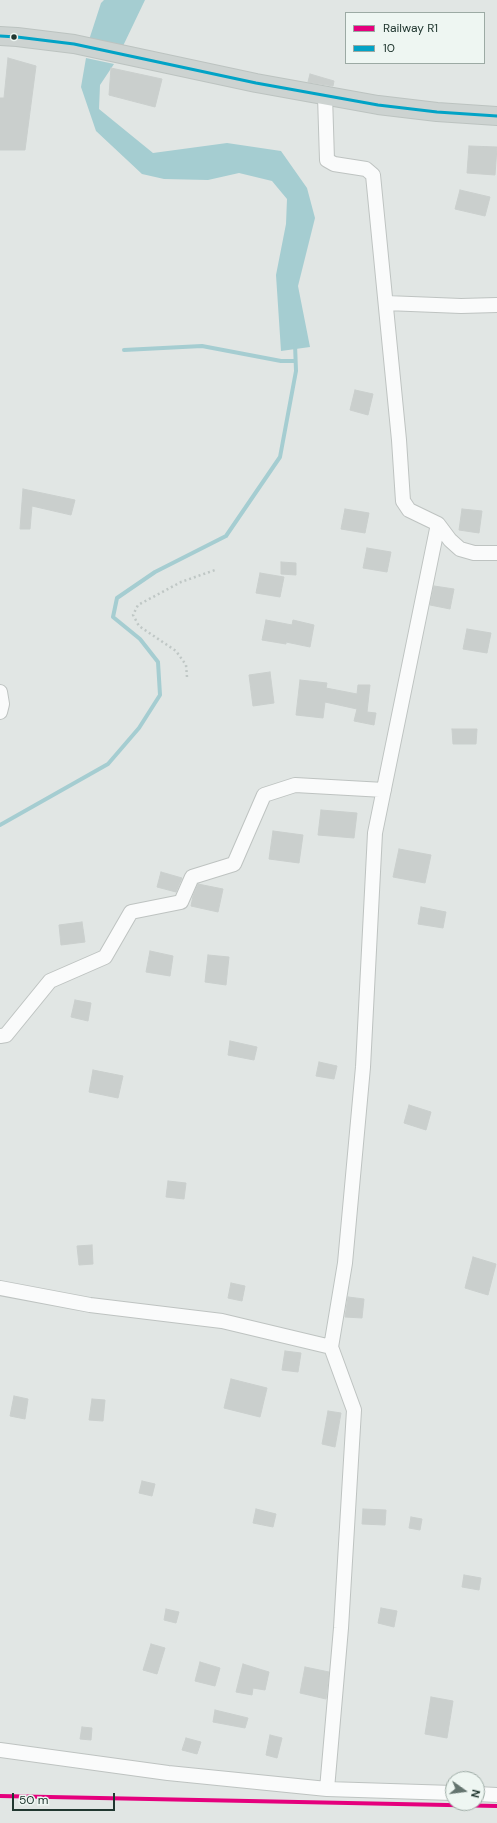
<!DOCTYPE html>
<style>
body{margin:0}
#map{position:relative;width:497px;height:1823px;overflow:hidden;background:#e1e6e4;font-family:"DM Sans",sans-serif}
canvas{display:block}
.legend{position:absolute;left:345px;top:12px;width:140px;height:52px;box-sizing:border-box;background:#eef6f2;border:1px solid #9caaa4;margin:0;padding:5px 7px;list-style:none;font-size:12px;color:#213730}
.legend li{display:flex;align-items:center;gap:8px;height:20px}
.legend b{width:20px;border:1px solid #9caaa4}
.north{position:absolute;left:445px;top:1771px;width:40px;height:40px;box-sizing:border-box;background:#eef6f2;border:1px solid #9caaa4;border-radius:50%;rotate:104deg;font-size:11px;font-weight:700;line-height:16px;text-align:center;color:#213730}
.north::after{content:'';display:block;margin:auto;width:14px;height:18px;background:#64746f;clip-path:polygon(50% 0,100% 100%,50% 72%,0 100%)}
.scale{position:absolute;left:12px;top:1793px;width:103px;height:18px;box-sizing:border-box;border:2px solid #213730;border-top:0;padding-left:5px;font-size:12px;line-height:14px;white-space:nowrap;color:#213730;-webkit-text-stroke:3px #eef6f2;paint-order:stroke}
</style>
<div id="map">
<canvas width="497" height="1823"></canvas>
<ul class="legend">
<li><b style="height:5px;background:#e5007d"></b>Railway R1</li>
<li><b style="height:5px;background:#02a3c6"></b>10</li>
</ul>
<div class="north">N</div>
<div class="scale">50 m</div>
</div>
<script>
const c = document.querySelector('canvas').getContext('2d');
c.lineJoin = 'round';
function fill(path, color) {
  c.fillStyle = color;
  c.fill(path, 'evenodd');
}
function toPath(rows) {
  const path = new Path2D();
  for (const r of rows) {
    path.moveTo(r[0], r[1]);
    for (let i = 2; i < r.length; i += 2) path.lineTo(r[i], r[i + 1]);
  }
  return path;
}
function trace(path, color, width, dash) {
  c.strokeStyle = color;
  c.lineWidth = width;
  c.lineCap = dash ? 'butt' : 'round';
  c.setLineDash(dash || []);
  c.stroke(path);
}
fill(toPath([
 [104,0,145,0,123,46,89,40,101,3],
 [86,58,114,64,100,85,99,109,153,153,227,143,281,151,307,188,315,218,298,286,310,347,281,351,276,275,286,224,287,199,272,181,239,173,208,180,164,179,142,174,96,131,81,87]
]), '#a5cdd1');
trace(toPath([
 [124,350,202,346,281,361,295,361],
 [0,825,108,764,139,728,160,695,158,662,140,639,113,617,117,598,155,572,226,536,280,457,296,371,295,344]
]), '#a5cdd1', 4);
const building = toPath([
 [8,58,36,66,25,150,0,150,0,98,4,98,8,58],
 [111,68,162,79,155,107,109,95,111,68],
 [310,74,334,81,333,86,308,82,310,74],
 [469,146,497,147,495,175,467,173,469,146],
 [460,190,490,197,485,216,455,209,460,190],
 [355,390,373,394,368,415,350,410,355,390],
 [23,489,75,500,71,515,32,506,30,529,20,529,23,489],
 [345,509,369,513,365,533,341,529,345,509],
 [462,509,482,511,479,533,459,530,462,509],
 [367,548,391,552,387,572,363,568,367,548],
 [281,562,296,563,296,575,281,574,281,562],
 [260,573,284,577,280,597,256,593,260,573],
 [434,586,454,589,450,609,430,605,434,586],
 [266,620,292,625,293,620,314,625,310,647,286,642,286,644,262,640,266,620],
 [467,629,491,633,487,653,463,649,467,629],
 [270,672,274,703,253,706,249,675,270,672],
 [300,680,327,683,326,688,357,694,358,685,370,685,367,712,376,713,374,725,354,721,357,709,325,702,323,718,296,715,300,680],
 [452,729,477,729,476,744,453,744,452,729],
 [321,810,357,813,354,838,318,835,321,810],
 [273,831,303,835,299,863,269,859,273,831],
 [399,849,431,855,425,883,393,877,399,849],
 [161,872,182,878,176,892,157,887,161,872],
 [198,884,223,889,218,912,191,906,193,896,198,884],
 [421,907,446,912,443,928,418,924,421,907],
 [82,922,85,942,61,945,59,925,82,922],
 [150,951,173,956,170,976,146,972,150,951],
 [208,955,229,957,226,985,205,982,208,955],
 [75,1000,91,1003,88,1021,71,1017,75,1000],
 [230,1041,257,1047,254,1060,228,1055,230,1041],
 [319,1062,337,1066,334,1079,316,1076,319,1062],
 [93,1070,123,1076,118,1098,89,1092,93,1070],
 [409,1105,431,1112,426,1130,404,1123,409,1105],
 [168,1181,186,1183,184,1199,166,1197,168,1181],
 [92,1245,93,1264,79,1265,77,1246,92,1245],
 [473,1257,496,1264,488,1295,465,1288,473,1257],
 [231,1283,245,1286,242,1301,228,1298,231,1283],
 [348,1297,364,1299,362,1318,345,1317,348,1297],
 [285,1351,301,1353,298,1372,282,1370,285,1351],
 [231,1379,267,1388,260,1417,224,1408,231,1379],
 [14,1396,28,1399,25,1419,10,1416,14,1396],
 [92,1399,105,1400,103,1421,89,1420,92,1399],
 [328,1411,341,1413,335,1447,322,1444,328,1411],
 [142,1481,155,1484,152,1496,139,1493,142,1481],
 [256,1509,276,1514,273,1527,253,1523,256,1509],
 [363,1509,386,1510,385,1525,362,1524,363,1509],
 [411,1517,422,1519,420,1530,409,1528,411,1517],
 [464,1575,481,1578,479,1590,462,1587,464,1575],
 [381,1608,397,1611,394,1627,378,1623,381,1608],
 [166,1609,179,1612,176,1623,164,1620,166,1609],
 [151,1644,165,1648,157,1674,143,1670,151,1644],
 [200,1662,220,1668,215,1686,195,1681,200,1662],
 [243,1664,269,1672,265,1690,253,1688,252,1695,236,1692,243,1664],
 [305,1667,329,1672,326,1699,300,1693,305,1667],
 [431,1697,453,1701,447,1738,425,1734,431,1697],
 [215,1710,248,1718,245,1728,213,1722,215,1710],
 [82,1727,92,1728,91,1740,80,1739,82,1727],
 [270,1735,282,1738,277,1758,266,1755,270,1735],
 [186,1738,201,1742,197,1754,182,1750,186,1738]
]);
fill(building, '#cacfcd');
trace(building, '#cacfcd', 1);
const minor = toPath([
 [325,96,327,160,334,164,366,169,373,175,399,440,403,501,409,510,438,524,450,540,460,549,474,553,497,553],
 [386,303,461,306,497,305],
 [0,692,2,704,0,712],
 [0,1036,6,1035,50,981,105,957,131,912,181,902,192,877,234,864,264,795,295,785,384,790],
 [0,1288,90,1305,222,1321,331,1347],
 [0,1750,168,1773,327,1789,453,1793],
 [327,1789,341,1628,354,1410,331,1347,345,1263,363,1067,375,833,438,524],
 [477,1794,497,1795]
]);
const major = toPath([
 [0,36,17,37,74,44,256,83,378,105,437,112,497,116]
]);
trace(minor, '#bec3c1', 16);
trace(major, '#bcc3c0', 20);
trace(toPath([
 [187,677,186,665,176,651,139,626,133,615,138,605,181,582,215,570]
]), '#bfc7c5', 2.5, [2, 3]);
trace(minor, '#fafbfb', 14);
trace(major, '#cdd3d1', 18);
trace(toPath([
 [0,36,17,37,74,44,256,83,378,105,437,112,497,116]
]), '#02a3c6', 3);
trace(toPath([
 [0,1796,497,1806]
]), '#e5007d', 4);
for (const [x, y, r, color] of [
 [14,37,3.5,"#213730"]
]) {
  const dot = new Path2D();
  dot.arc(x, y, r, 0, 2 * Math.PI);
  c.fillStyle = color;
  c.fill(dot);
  trace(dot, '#eef6f2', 1.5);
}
</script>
